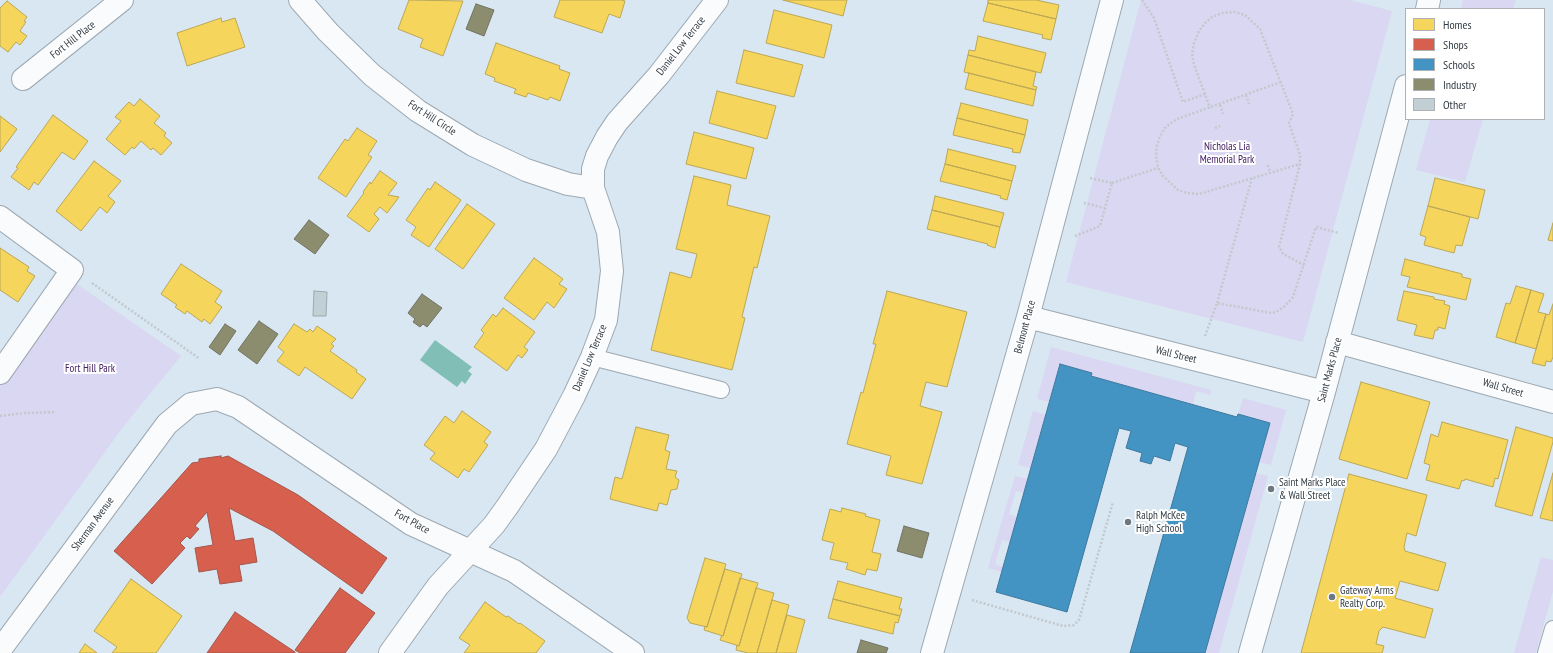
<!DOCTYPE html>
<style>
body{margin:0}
#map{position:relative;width:1553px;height:653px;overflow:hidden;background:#d8e7f2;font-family:"PT Sans Narrow",sans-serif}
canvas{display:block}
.legend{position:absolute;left:1405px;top:8px;width:140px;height:112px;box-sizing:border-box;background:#fff;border:1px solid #adb1b5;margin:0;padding:5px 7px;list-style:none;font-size:12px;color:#323c45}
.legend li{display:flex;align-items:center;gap:8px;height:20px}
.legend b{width:20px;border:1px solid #adb1b5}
</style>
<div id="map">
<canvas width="1553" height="653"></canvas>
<ul class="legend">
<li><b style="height:11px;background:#f6d55c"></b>Homes</li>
<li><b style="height:11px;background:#d6604d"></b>Shops</li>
<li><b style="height:11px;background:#4393c3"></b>Schools</li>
<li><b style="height:11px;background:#8c8c6e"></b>Industry</li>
<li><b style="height:11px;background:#c2d0d6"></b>Other</li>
</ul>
</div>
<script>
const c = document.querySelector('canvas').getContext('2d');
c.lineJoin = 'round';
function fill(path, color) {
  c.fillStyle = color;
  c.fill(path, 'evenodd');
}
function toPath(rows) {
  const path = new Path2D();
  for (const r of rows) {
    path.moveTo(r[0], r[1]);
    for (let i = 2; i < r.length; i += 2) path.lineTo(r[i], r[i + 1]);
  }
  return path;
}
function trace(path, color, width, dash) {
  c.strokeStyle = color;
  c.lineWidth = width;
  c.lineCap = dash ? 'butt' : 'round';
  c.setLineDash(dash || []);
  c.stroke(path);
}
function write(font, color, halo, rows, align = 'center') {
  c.font = font + ' "PT Sans Narrow",sans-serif';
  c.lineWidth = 4;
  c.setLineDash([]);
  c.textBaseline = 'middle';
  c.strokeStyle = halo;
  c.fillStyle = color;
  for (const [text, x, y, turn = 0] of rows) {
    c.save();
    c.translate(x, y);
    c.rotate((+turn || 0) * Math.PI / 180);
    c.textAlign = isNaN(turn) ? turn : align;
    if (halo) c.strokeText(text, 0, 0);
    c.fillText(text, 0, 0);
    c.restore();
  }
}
fill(toPath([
 [1141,0,1350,0,1392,11,1303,342,1066,282],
 [1463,0,1516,0,1513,9,1461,9],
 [1430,119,1483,119,1465,182,1416,170],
 [74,282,181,356,123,427,0,597,0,387],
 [1051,347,1211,390,1210,395,1196,391,1193,404,1091,376,1092,373,1060,364,1050,402,1037,399],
 [1243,398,1286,410,1271,465,1259,462,1270,423,1238,414],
 [1033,411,1046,415,1031,468,1018,465],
 [1256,473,1268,476,1219,653,1205,653],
 [1015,476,1028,479,1024,493,1016,491,1009,514,1017,517,1010,542,1002,540,995,564,1003,567,1002,572,988,568],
 [1541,557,1553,560,1553,591,1536,653,1514,653]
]), '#dad7f2');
fill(toPath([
 [435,340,472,367,468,371,472,374,465,384,462,381,457,387,420,360]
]), '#80beb6');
const homes = toPath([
 [409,0,463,1,443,56,420,47,423,39,398,29,409,0],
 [560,0,621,0,625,1,620,18,609,14,602,33,554,17,560,0],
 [783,0,847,0,843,16,783,0],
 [988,0,1036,0,1059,5,1056,19,988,3,988,0],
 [7,1,27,17,24,21,26,22,20,31,27,36,20,45,16,42,8,52,0,46,0,8,7,1],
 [988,3,1056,19,1051,40,1042,38,1043,35,983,21,988,3],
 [774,10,832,25,824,58,766,43,774,10],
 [221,18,222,22,235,18,245,47,187,66,177,33,221,18],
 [978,36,1046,53,1041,73,968,55,969,50,975,51,978,36],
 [496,43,560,66,559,69,570,73,560,101,550,97,548,100,528,93,526,97,514,93,516,89,494,81,495,78,485,74,496,43],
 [744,50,803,65,794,97,736,83,744,50],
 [968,55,1036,72,1033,86,1037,87,1036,90,964,72,968,55],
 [969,73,1036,90,1033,106,965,89,969,73],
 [717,91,776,106,767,139,709,123,717,91],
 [140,99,160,116,154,123,166,133,164,136,172,143,161,155,153,148,151,150,141,141,134,149,132,147,125,155,106,139,121,121,115,117,129,102,134,106,140,99],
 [961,103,1028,120,1025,135,957,118,961,103],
 [53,115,88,141,74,160,62,152,38,185,34,182,29,190,11,177,18,168,16,167,53,115],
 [0,116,17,129,0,152,0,116],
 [957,118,1025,135,1020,153,1012,152,1013,149,953,135,957,118],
 [357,128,377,141,368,155,372,157,346,197,318,178,345,139,348,141,357,128],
 [694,132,754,148,746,179,686,164,694,132],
 [948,149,1016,166,1012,181,945,164,948,149],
 [94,161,121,181,108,196,115,202,107,213,100,207,81,231,56,211,94,161],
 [945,164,1012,181,1007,200,1000,198,1001,196,940,181,945,164],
 [380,171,397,183,388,195,399,197,387,213,380,207,374,214,379,219,369,232,347,216,364,193,363,192,370,182,371,184,380,171],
 [694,176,731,185,727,205,770,216,757,268,754,267,742,317,745,318,732,370,651,350,670,272,691,278,697,254,676,249,694,176],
 [1435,178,1485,190,1478,219,1428,206,1435,178],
 [435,182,461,200,429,247,411,235,416,227,406,220,428,188,430,190,435,182],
 [935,196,1004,213,1000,227,932,210,935,196],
 [467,204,495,224,463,269,435,249,467,204],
 [1428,206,1470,217,1462,246,1456,245,1454,253,1424,245,1426,237,1420,235,1428,206],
 [932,210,1000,227,995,248,987,245,988,244,927,229,932,210],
 [1553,223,1553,241,1548,240,1553,223],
 [0,248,29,267,27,271,35,276,18,302,0,290,0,248],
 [534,258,563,279,559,284,567,289,554,308,547,302,534,320,504,298,534,258],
 [1405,259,1462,274,1462,277,1471,279,1466,300,1407,287,1410,277,1401,275,1405,259],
 [181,264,222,291,215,302,222,307,210,324,204,319,202,322,187,311,185,314,175,307,177,305,161,294,181,264],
 [1516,286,1531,290,1515,343,1496,337,1506,303,1510,304,1516,286],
 [1531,290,1544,294,1538,312,1546,314,1536,349,1515,343,1531,290],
 [887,291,967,312,947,387,926,382,920,406,942,412,922,484,886,475,891,456,847,444,861,392,863,393,876,344,873,344,887,291],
 [1404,291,1434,297,1434,299,1445,301,1444,304,1450,306,1445,329,1438,327,1438,330,1435,330,1433,339,1414,335,1417,325,1397,320,1404,291],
 [1553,304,1553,357,1551,362,1546,361,1545,366,1532,363,1546,314,1549,315,1553,304],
 [503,308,535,332,524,347,528,350,522,358,518,355,507,371,474,347,484,333,481,330,493,314,496,317,503,308],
 [294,324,307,332,310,329,313,332,317,326,336,339,331,344,334,346,330,351,357,370,356,372,366,379,352,399,305,367,299,376,277,361,284,352,278,347,294,324],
 [1361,382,1430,402,1407,479,1339,459,1361,382],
 [462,411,491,432,484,442,488,445,469,472,464,469,458,478,430,459,435,453,424,445,445,416,454,423,462,411],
 [1442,422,1508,440,1498,479,1495,478,1493,487,1465,479,1464,481,1462,480,1459,489,1426,480,1430,465,1424,463,1431,434,1438,437,1442,422],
 [636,427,669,435,665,450,670,452,666,469,677,471,675,477,679,480,677,489,671,490,667,505,659,503,657,511,610,499,615,477,622,479,636,427],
 [1516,427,1553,438,1553,442,1532,516,1495,506,1516,427],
 [1553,473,1553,521,1540,518,1553,473],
 [1349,474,1427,495,1416,536,1407,533,1404,547,1405,551,1446,563,1438,591,1400,581,1395,598,1433,609,1425,638,1383,627,1379,631,1376,644,1384,646,1382,653,1301,653,1349,474],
 [842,508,866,514,865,516,880,520,872,552,881,554,877,571,867,569,865,575,846,569,848,563,830,559,834,543,822,540,830,509,841,512,842,508],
 [705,558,726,564,707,627,690,623,687,618,705,558],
 [725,569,742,574,723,636,704,630,705,626,707,627,725,569],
 [740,578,758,583,739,646,720,640,722,635,723,636,740,578],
 [131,579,182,616,156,653,112,653,117,647,94,631,131,579],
 [838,581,902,598,899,609,902,609,900,616,833,599,838,581],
 [756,588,774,593,757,653,748,653,736,650,737,645,739,646,756,588],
 [833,599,900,616,898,623,895,622,893,634,828,618,833,599],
 [772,600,789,605,776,653,757,653,772,600],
 [485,602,506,617,508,616,519,624,520,623,545,641,536,653,464,653,470,645,459,638,485,602],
 [787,615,805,620,796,653,776,653,787,615],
 [85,644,97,653,79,653,85,644]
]);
fill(homes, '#f6d55c');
trace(homes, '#bba755', 1);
const shops = toPath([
 [221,456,221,458,228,456,298,495,387,558,362,594,273,531,229,508,235,541,253,538,257,562,239,565,242,581,220,584,217,569,199,572,195,548,213,545,207,512,195,526,199,529,190,539,187,536,180,543,185,548,152,584,114,551,192,463,199,462,199,459,221,456],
 [340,588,375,613,345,653,300,653,295,650,340,588],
 [235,612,295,652,295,653,207,653,235,612]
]);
fill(shops, '#d6604d');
trace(shops, '#a5554b', 1);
const schools = toPath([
 [1060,364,1092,373,1091,376,1237,417,1238,414,1270,423,1205,653,1130,653,1188,447,1175,443,1170,461,1154,456,1151,464,1140,461,1142,453,1126,448,1131,431,1119,428,1067,612,996,592,1060,364]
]);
fill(schools, '#4393c3');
trace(schools, '#3e799d', 1);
const industry = toPath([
 [476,4,494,10,484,36,466,29,476,4],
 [309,220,329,235,315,254,294,239,309,220],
 [422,294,442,308,427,327,423,324,420,327,413,322,415,319,408,313,422,294],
 [259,321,278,334,257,364,238,350,259,321],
 [225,324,236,331,220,355,209,347,225,324],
 [904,526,929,533,922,558,897,551,904,526],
 [861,640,888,648,886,653,857,653,861,640]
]);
fill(industry, '#8c8c6e');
trace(industry, '#717462', 1);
const building = toPath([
 [314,291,327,292,326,316,313,316,314,291]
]);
fill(building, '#c2d0d6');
trace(building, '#9ba9af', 1);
const service = toPath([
 [592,357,721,390],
 [1546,653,1553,629]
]);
const minor = toPath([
 [300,0,328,32,372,75,418,111,473,145,526,170,568,184,593,188],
 [1427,9,1429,0],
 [23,79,122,0],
 [0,217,72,270,0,373],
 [1028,317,1324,392],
 [1337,342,1553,402],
 [0,650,167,424,191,404,217,399,238,407,411,524,514,571,633,653],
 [390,653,438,586,494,525,507,507,546,449,574,396,592,357,606,320,612,271,608,232,593,188,593,169,597,156,607,137,617,122,659,75,717,0],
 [932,653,1028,317,1112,0],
 [1250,653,1324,392,1406,86]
]);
trace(service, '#9da8b1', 18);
trace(minor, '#9da8b1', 24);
trace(toPath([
 [1142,0,1154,18,1183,102,1205,94,1210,108],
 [1281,82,1177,119,1171,123,1165,128,1160,136,1157,145,1156,156,1158,168,1163,176,1178,190,1187,193,1199,194,1300,164],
 [1205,94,1194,65,1192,54,1194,43,1199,31,1205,23,1212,17,1222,13,1235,12,1245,15,1260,29,1293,114,1289,123,1300,155,1300,164,1279,247,1283,254,1304,265],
 [1246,95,1249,104],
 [1220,105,1223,114],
 [1215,128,1220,126],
 [1228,163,1232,162],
 [1268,165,1270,173],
 [1112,183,1158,168],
 [1084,203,1105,208],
 [1075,236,1100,226,1112,183,1090,178],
 [92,283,200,359],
 [1217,303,1252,178],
 [1205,336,1217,303,1271,313,1276,312,1284,307,1293,297,1316,227,1339,233],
 [0,416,25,413,56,412],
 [972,600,1063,626,1074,625,1079,620,1113,502]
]), '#c3c8cc', 2.5, [2, 2]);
trace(service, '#f9fbfd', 16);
trace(minor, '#f9fbfd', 22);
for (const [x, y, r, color] of [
 [1271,489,4,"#6c7882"],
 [1128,522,4,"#6c7882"],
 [1332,597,4,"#6c7882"]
]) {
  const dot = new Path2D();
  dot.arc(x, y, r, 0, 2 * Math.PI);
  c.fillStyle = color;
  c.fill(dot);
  trace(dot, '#fff', 1.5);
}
write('11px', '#323c45', '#fff', [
 ["Fort Hill Place",73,40,-38],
 ["Daniel Low Terrace",681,46,-52],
 ["Fort Hill Circle",432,118,33],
 ["Belmont Place",1025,327,-75],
 ["Wall Street",1176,355,14],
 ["Daniel Low Terrace",590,358,-67],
 ["Saint Marks Place",1330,370,-75],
 ["Wall Street",1503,388,16],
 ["Fort Place",412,522,29],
 ["Sherman Avenue",93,524,-54]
]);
write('11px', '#432063', '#fff', [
 ["Nicholas Lia",1227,147],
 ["Memorial Park",1227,160],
 ["Fort Hill Park",90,369]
]);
write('11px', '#323c45', '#fff', [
 ["Saint Marks Place",1279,483],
 ["& Wall Street",1279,496],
 ["Ralph McKee",1136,516],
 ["High School",1136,529],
 ["Gateway Arms",1340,591],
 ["Realty Corp.",1340,604]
], 'left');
</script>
